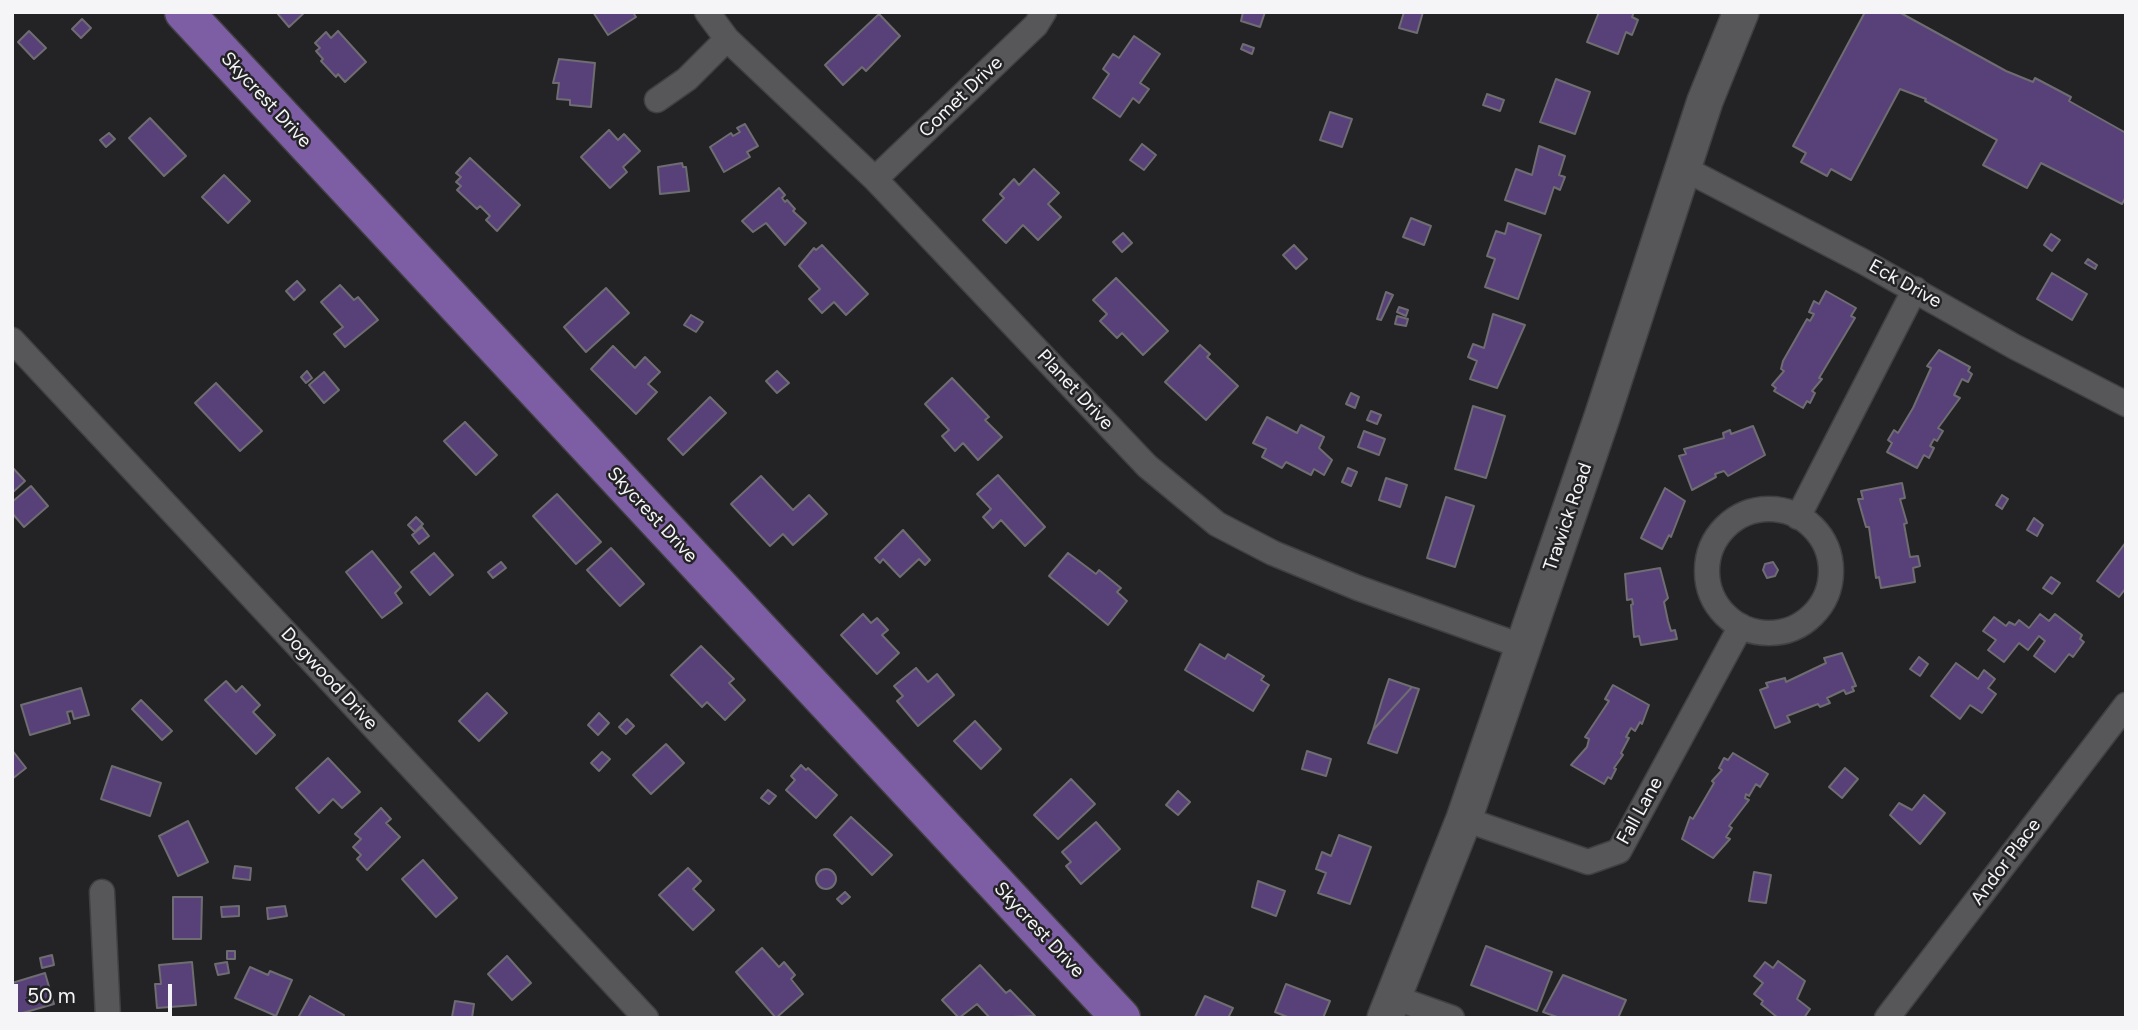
<!DOCTYPE html>
<style>
body{margin:0}
#map{position:relative;width:2138px;height:1030px;overflow:hidden;background:#232225;font-family:Figtree,sans-serif}
canvas{display:block}
.frame{position:absolute;inset:0;border:14px solid #f5f4f6;pointer-events:none}
.scale{position:absolute;left:14px;top:984px;width:158px;height:32px;box-sizing:border-box;border:4px solid #f5f4f6;border-top:0;padding-left:9px;font-size:21px;line-height:24px;white-space:nowrap;color:#f5f4f6;-webkit-text-stroke:5px #232225;paint-order:stroke}
</style>
<div id="map">
<canvas width="2138" height="1030"></canvas>
<div class="frame"></div>
<div class="scale">50 m</div>
</div>
<script>
const c = document.querySelector('canvas').getContext('2d');
c.lineJoin = 'round';
function fill(path, color) {
  c.fillStyle = color;
  c.fill(path, 'evenodd');
}
function toPath(rows) {
  const path = new Path2D();
  for (const r of rows) {
    if (r.length === 3) {
      path.moveTo(r[0] + r[2], r[1]);
      path.arc(r[0], r[1], r[2], 0, 2 * Math.PI);
      continue;
    }
    path.moveTo(r[0], r[1]);
    for (let i = 2; i < r.length; i += 2) path.lineTo(r[i], r[i + 1]);
  }
  return path;
}
function trace(path, color, width, dash) {
  c.strokeStyle = color;
  c.lineWidth = width;
  c.lineCap = dash ? 'butt' : 'round';
  c.setLineDash(dash || []);
  c.stroke(path);
}
function write(font, color, halo, rows, align = 'center') {
  c.font = font + ' Figtree,sans-serif';
  c.lineWidth = 5;
  c.setLineDash([]);
  c.textBaseline = 'middle';
  c.strokeStyle = halo;
  c.fillStyle = color;
  for (const [text, x, y, turn = 0] of rows) {
    c.save();
    c.translate(x, y);
    c.rotate((+turn || 0) * Math.PI / 180);
    c.textAlign = isNaN(turn) ? turn : align;
    if (halo) c.strokeText(text, 0, 0);
    c.fillText(text, 0, 0);
    c.restore();
  }
}
const building = toPath([
 [281,12,305,12,289,27,278,14,281,12],
 [593,12,637,12,634,14,636,17,608,35,593,12],
 [1243,12,1265,12,1260,27,1241,21,1243,12],
 [1404,12,1423,12,1417,33,1399,28,1404,12],
 [1599,12,1634,12,1632,17,1638,20,1632,35,1626,32,1618,54,1587,42,1599,12],
 [1865,12,1899,12,2006,71,2033,82,2035,78,2071,97,2069,101,2126,133,2126,197,2122,204,2041,163,2027,188,1983,165,1997,140,1925,101,1926,99,1900,89,1851,180,1831,169,1827,176,1801,162,1806,153,1793,146,1865,12],
 [879,14,900,36,866,71,862,67,843,85,825,65,879,14],
 [82,19,91,28,81,38,72,29,82,19],
 [29,31,46,48,34,59,18,42,29,31],
 [338,31,366,62,345,82,338,74,336,77,321,61,323,59,316,51,320,48,315,43,326,32,331,38,338,31],
 [1134,36,1160,54,1140,83,1149,89,1139,103,1133,98,1120,117,1093,98,1109,74,1103,69,1113,54,1119,58,1134,36],
 [1243,44,1254,48,1252,54,1241,49,1243,44],
 [559,59,595,63,591,107,570,105,570,100,557,99,559,83,553,83,559,59],
 [1556,79,1590,92,1575,134,1540,122,1556,79],
 [1487,94,1504,100,1500,111,1483,105,1487,94],
 [1330,112,1352,119,1342,147,1320,140,1330,112],
 [150,118,186,156,164,176,129,138,150,118],
 [745,124,758,146,747,152,750,157,724,172,710,147,731,133,733,136,740,132,737,128,745,124],
 [609,130,618,140,624,134,640,151,623,167,627,172,610,188,581,157,609,130],
 [109,133,115,139,106,147,100,140,109,133],
 [1142,144,1156,155,1144,170,1130,160,1142,144],
 [1539,146,1565,156,1559,175,1565,177,1560,190,1554,187,1545,214,1505,200,1516,169,1532,175,1539,146],
 [470,158,520,205,497,231,486,220,490,216,480,206,477,209,457,190,461,186,456,182,461,177,456,173,470,158],
 [682,163,683,167,686,167,689,191,660,194,658,167,682,163],
 [1034,169,1059,193,1048,204,1061,217,1038,240,1023,225,1006,243,983,220,1004,198,1000,194,1014,179,1019,185,1034,169],
 [224,175,250,201,228,223,202,197,224,175],
 [779,188,785,195,782,198,785,202,787,200,795,209,793,211,806,223,785,245,766,223,753,232,742,221,779,188],
 [1411,218,1431,226,1424,245,1403,237,1411,218],
 [1508,223,1541,235,1518,299,1485,287,1495,259,1487,256,1496,231,1505,234,1508,223],
 [1123,233,1132,243,1122,252,1113,242,1123,233],
 [2051,234,2060,240,2052,251,2044,245,2051,234],
 [822,245,868,294,846,315,834,302,822,313,809,299,820,289,799,266,814,248,816,250,822,245],
 [1294,245,1307,259,1296,269,1283,255,1294,245],
 [2088,259,2097,265,2095,269,2085,263,2088,259],
 [2052,273,2087,294,2072,320,2037,299,2052,273],
 [1116,278,1168,331,1143,355,1122,333,1117,338,1100,321,1107,314,1093,300,1116,278],
 [297,281,305,290,294,300,286,291,297,281],
 [340,285,354,300,358,297,378,320,345,347,334,334,343,327,321,302,340,285],
 [606,288,629,313,586,352,564,327,606,288],
 [1826,291,1856,308,1851,316,1855,318,1819,378,1822,379,1812,391,1815,393,1810,403,1807,401,1803,408,1774,391,1776,388,1772,385,1784,371,1781,369,1783,361,1807,319,1810,321,1814,314,1809,312,1814,301,1819,304,1826,291],
 [1386,292,1393,295,1381,320,1377,319,1386,292],
 [1399,307,1408,310,1406,316,1397,312,1399,307],
 [1493,314,1525,325,1497,388,1470,379,1477,361,1468,357,1473,344,1484,348,1493,314],
 [691,315,703,322,696,332,684,325,691,315],
 [1397,316,1408,319,1406,326,1395,324,1397,316],
 [1200,345,1210,354,1207,357,1238,386,1206,420,1165,382,1200,345],
 [613,346,635,368,645,357,660,372,648,384,657,392,636,414,591,369,613,346],
 [1939,350,1970,367,1968,371,1972,374,1968,382,1962,379,1954,395,1960,398,1938,428,1943,431,1937,441,1934,439,1930,446,1934,448,1929,458,1924,455,1917,468,1887,452,1892,443,1888,440,1894,430,1898,433,1913,408,1931,368,1927,366,1939,350],
 [307,371,312,378,306,383,301,377,307,371],
 [777,371,789,383,777,393,766,381,777,371],
 [324,372,339,390,324,403,309,385,324,372],
 [952,378,989,417,985,420,1002,437,978,460,963,443,955,451,942,436,949,430,925,404,952,378],
 [216,383,262,431,240,451,195,403,216,383],
 [1351,393,1359,397,1355,408,1346,404,1351,393],
 [710,397,726,413,683,455,668,439,710,397],
 [1473,406,1505,416,1486,478,1455,469,1473,406],
 [1371,411,1381,415,1377,424,1367,420,1371,411],
 [1267,417,1297,433,1301,425,1324,437,1319,448,1332,460,1324,475,1314,469,1311,475,1286,462,1282,468,1262,457,1266,449,1253,443,1267,417],
 [465,422,497,455,476,475,444,441,465,422],
 [1753,426,1765,455,1728,476,1724,471,1715,474,1716,477,1692,490,1679,456,1686,454,1684,449,1724,438,1723,433,1730,430,1731,434,1753,426],
 [1364,431,1385,439,1379,455,1358,447,1364,431],
 [12,467,25,481,12,493,12,467],
 [1348,468,1357,472,1351,486,1342,482,1348,468],
 [998,475,1045,527,1025,546,1001,520,993,528,983,517,991,509,977,494,998,475],
 [761,476,793,510,809,495,827,514,793,545,783,534,770,546,731,504,761,476],
 [1386,478,1407,485,1400,507,1379,500,1386,478],
 [1902,483,1905,498,1900,499,1907,523,1904,524,1910,557,1918,556,1920,566,1913,568,1915,582,1881,588,1879,577,1876,578,1869,527,1866,527,1858,499,1863,499,1861,491,1902,483],
 [31,486,48,506,24,527,12,513,12,502,31,486],
 [1665,488,1685,501,1671,537,1669,535,1662,549,1641,538,1665,488],
 [557,494,601,542,576,564,533,516,557,494],
 [2002,495,2008,499,2002,509,1996,505,2002,495],
 [1446,497,1474,506,1455,567,1427,558,1446,497],
 [416,517,423,524,415,532,408,525,416,517],
 [2034,518,2043,525,2037,536,2027,530,2034,518],
 [422,527,429,536,419,544,412,535,422,527],
 [903,530,930,560,925,565,919,559,900,577,883,559,880,563,875,558,903,530],
 [2126,542,2126,588,2119,597,2097,581,2126,542],
 [611,548,644,584,620,606,587,570,611,548],
 [372,551,401,587,395,593,402,603,382,618,346,572,372,551],
 [434,553,453,575,430,595,411,572,434,553],
 [1068,553,1096,574,1099,570,1121,588,1117,592,1127,601,1108,625,1049,576,1068,553],
 [501,562,506,568,493,578,488,572,501,562],
 [1773,562,1778,570,1775,576,1767,578,1763,570,1765,564,1773,562],
 [1660,568,1668,598,1664,602,1668,621,1671,631,1675,630,1677,639,1641,645,1639,636,1634,637,1631,605,1633,604,1632,599,1627,600,1625,574,1660,568],
 [2051,577,2060,583,2052,594,2043,588,2051,577],
 [863,614,871,623,877,618,888,630,882,635,899,653,877,674,841,635,863,614],
 [2040,614,2049,621,2055,614,2082,635,2080,639,2084,642,2073,657,2069,654,2055,672,2034,656,2045,641,2039,636,2028,650,2019,643,2004,662,1988,650,1996,640,1983,631,1994,617,2006,626,2009,622,2015,625,2019,620,2029,628,2040,614],
 [1200,644,1225,659,1228,654,1264,676,1261,680,1269,685,1253,711,1185,670,1200,644],
 [701,646,734,679,729,683,745,700,725,720,707,702,702,707,671,675,701,646],
 [1842,653,1856,686,1852,687,1854,691,1846,694,1844,690,1827,698,1830,703,1820,707,1818,704,1787,716,1790,722,1775,728,1760,690,1768,687,1766,683,1785,678,1786,682,1826,663,1824,658,1842,653],
 [1919,657,1928,664,1920,676,1910,669,1919,657],
 [1956,663,1978,679,1984,670,1995,679,1988,688,1996,694,1982,713,1970,705,1960,719,1931,696,1956,663],
 [916,668,928,682,937,674,954,695,918,726,897,701,903,696,894,686,916,668],
 [1389,679,1412,687,1373,730,1382,700,1389,679],
 [226,681,236,692,242,686,260,705,253,712,275,735,256,754,205,700,226,681],
 [1613,685,1649,705,1642,724,1640,722,1635,731,1631,728,1626,737,1629,738,1621,753,1623,755,1614,768,1616,769,1611,779,1608,777,1604,784,1571,765,1587,747,1589,739,1585,737,1609,701,1605,699,1613,685],
 [1412,687,1419,689,1397,753,1368,743,1373,730,1412,687],
 [81,688,89,715,74,719,72,711,67,712,70,723,30,735,21,705,81,688],
 [487,693,507,713,479,741,459,721,487,693],
 [141,700,172,731,162,740,132,709,141,700],
 [599,713,609,723,598,735,588,725,599,713],
 [627,719,634,726,626,734,619,727,627,719],
 [975,721,1001,749,981,769,954,741,975,721],
 [666,744,684,763,651,794,633,775,666,744],
 [12,750,26,768,12,779,12,750],
 [1307,751,1331,759,1326,776,1302,769,1307,751],
 [602,752,610,759,599,771,591,763,602,752],
 [1733,753,1768,774,1760,787,1756,784,1749,796,1746,794,1745,798,1749,800,1729,826,1732,828,1726,837,1730,839,1713,858,1682,839,1690,817,1693,819,1714,783,1712,781,1722,770,1719,768,1724,758,1728,760,1733,753],
 [328,758,360,792,342,808,333,799,319,813,296,788,328,758],
 [801,765,806,770,808,768,837,795,816,818,786,790,795,780,791,776,801,765],
 [112,766,161,783,150,816,101,799,112,766],
 [1845,768,1858,779,1842,798,1829,787,1845,768],
 [1071,779,1095,804,1058,839,1034,815,1071,779],
 [768,790,776,796,769,804,761,798,768,790],
 [1178,791,1190,802,1178,815,1166,805,1178,791],
 [1924,795,1945,813,1920,844,1890,815,1899,803,1912,810,1924,795],
 [381,808,391,819,386,823,400,837,367,870,357,859,361,855,353,847,361,839,355,834,381,808],
 [851,817,892,855,872,875,834,835,851,817],
 [188,821,208,862,178,876,159,836,188,821],
 [1096,822,1120,849,1081,884,1066,866,1071,862,1062,852,1096,822],
 [1339,835,1371,847,1350,904,1318,893,1326,873,1316,869,1322,852,1331,856,1339,835],
 [423,860,457,898,436,917,402,879,423,860],
 [235,866,251,868,250,880,233,878,235,866],
 [688,868,701,881,693,889,714,910,693,930,659,895,688,868],
 [826,879,10],
 [1754,872,1771,875,1766,903,1749,901,1754,872],
 [1258,881,1285,891,1276,916,1252,907,1258,881],
 [845,892,850,897,842,904,837,899,845,892],
 [173,897,202,897,201,939,173,939,173,897],
 [239,906,239,916,222,917,221,907,239,906],
 [285,906,287,916,268,919,267,908,285,906],
 [1486,946,1552,972,1537,1011,1471,985,1486,946],
 [762,948,779,967,784,962,795,975,791,979,803,994,776,1018,736,972,762,948],
 [227,951,235,951,235,959,227,959,227,951],
 [52,955,54,965,42,968,40,958,52,955],
 [507,956,531,983,512,1000,488,974,507,956],
 [1778,961,1805,981,1797,999,1810,1009,1804,1018,1778,1018,1761,1004,1763,1001,1754,994,1763,983,1754,976,1765,962,1773,968,1778,961],
 [192,962,196,1005,157,1008,155,984,161,984,159,965,192,962],
 [227,962,229,973,218,975,215,964,227,962],
 [980,965,1006,993,1010,990,1035,1016,990,1018,977,1004,959,1018,942,1000,980,965],
 [250,967,268,975,270,971,292,980,276,1016,235,998,250,967],
 [45,973,54,1004,12,1016,12,983,45,973],
 [1563,975,1626,1000,1618,1018,1560,1018,1543,1012,1563,975],
 [1286,984,1330,1001,1323,1018,1290,1018,1275,1012,1286,984],
 [310,996,344,1015,343,1018,298,1018,310,996],
 [1205,996,1233,1008,1228,1018,1195,1017,1205,996],
 [455,1001,474,1004,472,1018,452,1017,455,1001]
]);
fill(building, '#584178');
trace(building, '#6e6d71', 2);
const street = toPath([
 [707,12,727,39,875,179,1147,466,1217,524,1273,553,1358,588,1524,647],
 [657,100,687,79,727,39],
 [1683,168,1864,262,2015,347,2126,404],
 [875,179,1036,25,1044,12],
 [12,340,646,1018],
 [1769,571,62],
 [1798,517,1915,289],
 [1464,819,1588,862,1619,851,1741,626],
 [102,892,108,1018],
 [1393,997,1452,1018],
 [1887,1018,2126,705]
]);
const secondary = toPath([
 [1385,1018,1464,819,1602,417,1705,101,1741,12]
]);
const primary = toPath([
 [184,12,1121,1018]
]);
trace(street, '#403f41', 27);
trace(secondary, '#403f41', 38);
trace(primary, '#403f41', 41);
trace(street, '#575659', 24);
trace(secondary, '#575659', 35);
trace(primary, '#7d5ea5', 38);
write('19px', '#f5f4f6', '#232225', [
 ["Comet Drive",961,97,-44],
 ["Skycrest Drive",266,100,47],
 ["Eck Drive",1905,284,29],
 ["Planet Drive",1075,390,47],
 ["Skycrest Drive",652,515,47],
 ["Trawick Road",1568,517,-71],
 ["Dogwood Drive",329,679,47],
 ["Fall Lane",1640,811,-61],
 ["Andor Place",2006,862,-53],
 ["Skycrest Drive",1039,930,47]
]);
</script>
